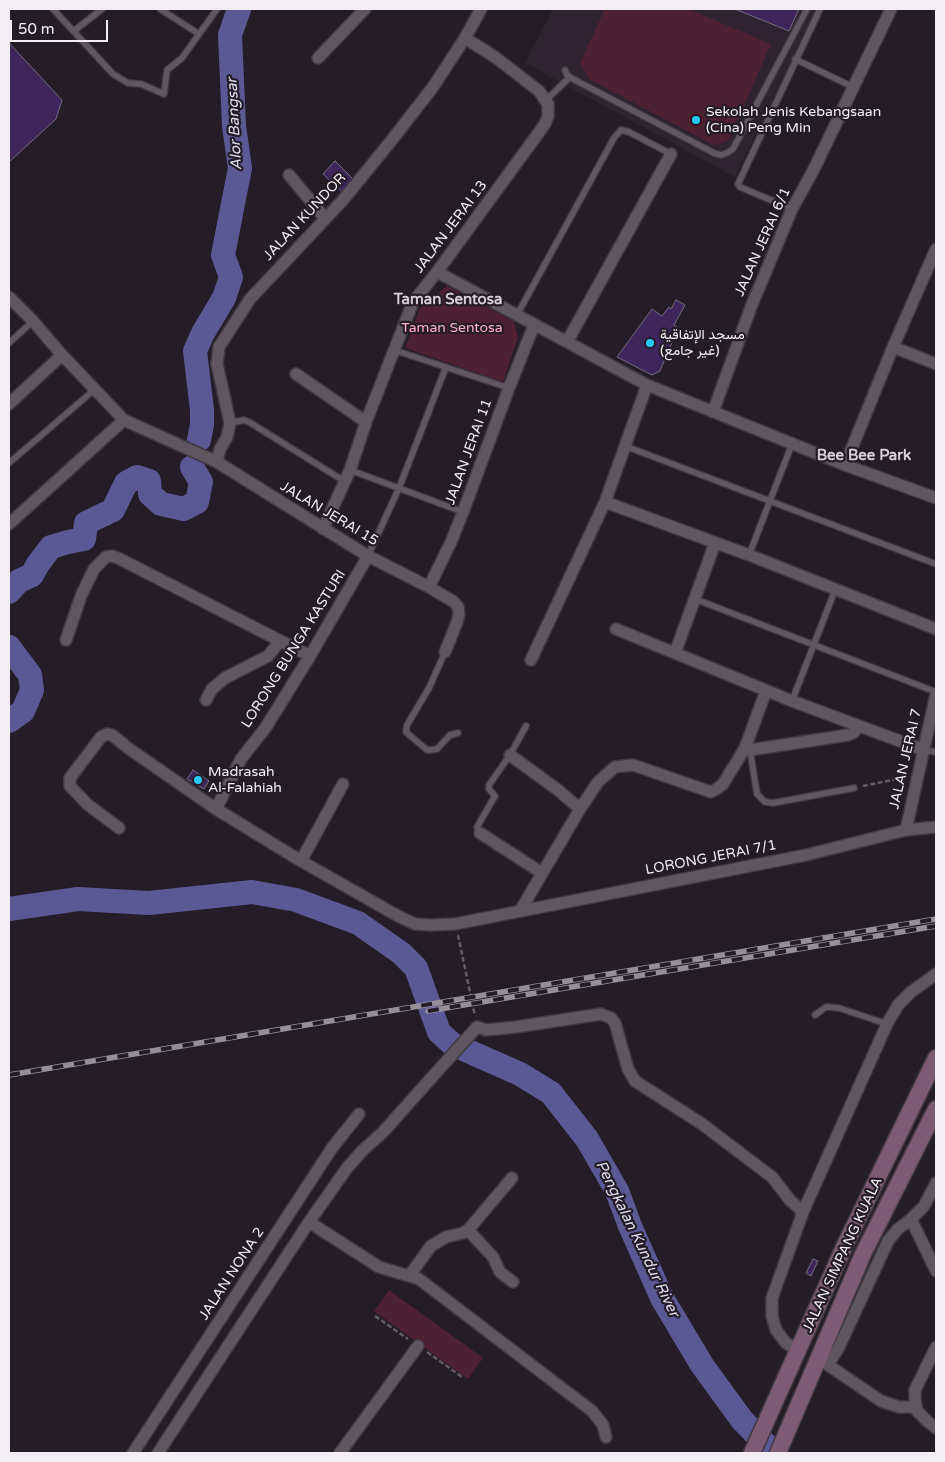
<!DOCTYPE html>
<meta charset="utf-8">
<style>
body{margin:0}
#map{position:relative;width:945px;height:1462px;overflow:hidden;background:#241c26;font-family:"Varela Round",sans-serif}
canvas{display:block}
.frame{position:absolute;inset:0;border:10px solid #f3edf4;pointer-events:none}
.scale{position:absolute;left:10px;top:20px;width:98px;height:22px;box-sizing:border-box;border:2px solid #f3edf4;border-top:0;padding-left:6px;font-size:15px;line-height:18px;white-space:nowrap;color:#f3edf4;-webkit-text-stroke:4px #241c26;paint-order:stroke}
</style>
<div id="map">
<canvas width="945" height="1462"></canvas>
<div class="frame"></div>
<div class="scale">50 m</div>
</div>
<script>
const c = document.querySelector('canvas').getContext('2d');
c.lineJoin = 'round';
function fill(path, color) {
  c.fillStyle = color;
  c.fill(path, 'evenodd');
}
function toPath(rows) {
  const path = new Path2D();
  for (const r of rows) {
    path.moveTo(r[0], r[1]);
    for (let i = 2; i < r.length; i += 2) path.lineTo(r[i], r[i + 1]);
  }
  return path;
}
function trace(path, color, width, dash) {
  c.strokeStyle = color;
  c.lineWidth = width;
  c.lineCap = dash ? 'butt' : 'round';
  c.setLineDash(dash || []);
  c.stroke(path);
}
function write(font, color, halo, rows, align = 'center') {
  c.font = font + ' "Varela Round",Vazirmatn,sans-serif';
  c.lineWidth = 4.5;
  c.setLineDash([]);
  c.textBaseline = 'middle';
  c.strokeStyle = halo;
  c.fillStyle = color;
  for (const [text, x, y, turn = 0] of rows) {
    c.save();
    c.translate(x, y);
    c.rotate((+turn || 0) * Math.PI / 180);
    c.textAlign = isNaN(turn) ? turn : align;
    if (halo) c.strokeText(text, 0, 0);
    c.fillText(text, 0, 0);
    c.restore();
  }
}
fill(toPath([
 [553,9,817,9,735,177,525,63]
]), '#2f2331');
fill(toPath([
 [605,9,688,9,771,44,728,141,714,145,589,79,580,63],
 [447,286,514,322,518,338,503,382,405,348,420,308],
 [389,1290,483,1358,468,1379,374,1311]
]), '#4e2132');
trace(toPath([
 [199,440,202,425,202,410,195,351,203,333,224,298,231,277,223,255,240,168,234,126,230,35,239,9],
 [9,592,19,581,32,575,38,564,51,547,68,542,84,539,86,523,113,510,126,483,137,477,149,481,150,494,161,504,184,509,197,502,201,482,192,467],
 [9,647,30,675,32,690,23,711,9,721],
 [9,909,78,899,149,903,252,892,296,900,358,923,401,953,416,968,439,1032,452,1044,520,1074,551,1093,587,1139,617,1191,630,1226,662,1298,702,1365,742,1420,774,1453]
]), '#5b5995', 24);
const building = toPath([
 [735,9,799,9,789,31,735,9],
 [9,43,62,100,56,119,9,162,9,43],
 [335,161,353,179,342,192,323,174,335,161],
 [676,300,685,305,674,325,678,328,660,371,652,375,617,357,652,309,662,316,669,307,671,309,676,300],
 [193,770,209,781,204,789,187,779,193,770],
 [813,1259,818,1261,811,1276,806,1273,813,1259]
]);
fill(building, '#3e265c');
trace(building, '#726d7a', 1);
const service = toPath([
 [53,9,113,74,128,83,141,84,164,94,167,70,182,58,217,9],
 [160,9,199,34],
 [74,31,102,9],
 [795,59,853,87],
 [565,70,567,75,573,79,714,153,721,155,727,153,733,149,807,9],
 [546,100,570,77],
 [792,209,740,187,738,184,820,9],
 [517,315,614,138,621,130,629,132,671,154],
 [9,343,33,321],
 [394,350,509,388],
 [230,423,244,420,249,422,344,481],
 [625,446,936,564],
 [9,463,94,390],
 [350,470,463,512],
 [749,555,792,444],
 [368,556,399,488,446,367],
 [695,599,936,692],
 [445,652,429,688,407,725,406,732,427,750,430,750,437,749,450,735,458,733],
 [792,701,835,590],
 [750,750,757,794,765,802,773,803,854,788],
 [924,750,936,752],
 [480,833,477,827,495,796,489,789,489,785,510,755,526,726],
 [815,1015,826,1007,839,1008,887,1024]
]);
const minor = toPath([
 [318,58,365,9],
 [289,175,325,218],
 [437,272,647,385,845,465,936,498],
 [9,297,33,321,62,355,124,420,217,462,368,556,429,587,454,602,458,607,459,614,457,622,445,652],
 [567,342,671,154],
 [893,347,936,364],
 [296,374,366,422],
 [9,404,62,355],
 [713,412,751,307,792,209,814,169,891,9],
 [217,462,220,449,227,437,230,423,217,364,219,347,250,299,343,200,391,141,433,87,465,38,481,9],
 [845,465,893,347,936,249],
 [605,502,749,555,936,629],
 [9,524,124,420],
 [323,529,350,470,366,422,413,302,437,272,545,124,548,116,548,104,539,91,495,57,465,38],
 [429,587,451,542,463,512,509,388,534,325],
 [616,629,792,701,924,750],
 [66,640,81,596,94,569,106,557,112,556,118,558,310,656],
 [675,653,715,543],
 [531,660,605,502,647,385],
 [206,700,212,689,225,678,268,656,280,641],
 [745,748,750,750,848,735,853,733,859,726],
 [510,755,558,790,580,809],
 [216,809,241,759,266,727,310,656,368,556],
 [119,828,87,804,70,786,70,778,101,737,107,734,112,735,128,748,216,809,301,861,398,916,415,924,430,925,455,924,806,855,906,830,936,827],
 [906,830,936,694],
 [480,833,542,873],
 [301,861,343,784],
 [520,911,580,809,598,782,615,767,633,765,711,792,718,788,723,784,745,748,766,691],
 [911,1219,936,1271],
 [309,1222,379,1267,419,1279,592,1411,603,1425,606,1437],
 [468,1230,493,1257,500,1272,513,1282],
 [409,1276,431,1246,446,1237,463,1233,468,1230,512,1178],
 [936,1347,915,1390,915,1400,917,1411,927,1421,936,1428],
 [799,1351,786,1343,776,1330,772,1316,772,1298,803,1212,887,1024,898,1005,911,992,936,974],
 [828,1365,839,1347,888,1241,898,1229,911,1219,924,1206,936,1183],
 [828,1365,881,1401,899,1407,916,1407],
 [133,1453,332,1148,359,1114],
 [158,1453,309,1222,347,1168,362,1151,383,1132,477,1027,486,1030,516,1027,601,1014,611,1018,615,1023,628,1069,635,1081,702,1124,772,1177,790,1200,803,1212],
 [340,1453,418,1346]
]);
const secondary = toPath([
 [752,1453,845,1245,936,1058],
 [778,1453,863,1254,936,1109]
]);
trace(service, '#403941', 8);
trace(minor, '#403941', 14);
trace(secondary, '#403941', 19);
trace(toPath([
 [863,786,907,777],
 [458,935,475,1016],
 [375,1316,408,1339],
 [427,1352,462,1377]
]), '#635b64', 2.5, [5, 2.5]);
trace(service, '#605661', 5.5);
trace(minor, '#605661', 11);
trace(secondary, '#7c5b75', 16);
const rail = toPath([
 [428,1011,936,926],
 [9,1075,936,919]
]);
trace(rail, '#958f97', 5.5);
trace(rail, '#241c26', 4, [11]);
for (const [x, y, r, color] of [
 [696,120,5,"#28c8ff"],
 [650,343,5,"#28c8ff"],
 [198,780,5,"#28c8ff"]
]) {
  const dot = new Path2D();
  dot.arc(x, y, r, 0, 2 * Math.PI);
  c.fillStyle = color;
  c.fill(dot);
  trace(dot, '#241c26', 2);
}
write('14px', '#f3edf4', '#241c26', [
 ["Sekolah Jenis Kebangsaan",706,112],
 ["(Cina) Peng Min",706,128],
 ["مسجد الإتفاقية",660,335],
 ["(غير جامع)",660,351],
 ["Madrasah",208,772],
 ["Al-Falahiah",208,788]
], 'left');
write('14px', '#f3edf4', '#241c26', [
 ["JALAN KUNDOR",305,217,-47],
 ["JALAN JERAI 13",451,227,-53],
 ["JALAN JERAI 6/1",763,242,-66],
 ["JALAN JERAI 11",469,452,-70],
 ["JALAN JERAI 15",329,514,31],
 ["LORONG BUNGA KASTURI",294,649,-58],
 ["JALAN JERAI 7",906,759,-77],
 ["LORONG JERAI 7/1",711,858,-11],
 ["JALAN SIMPANG KUALA",843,1255,-65],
 ["JALAN NONA 2",232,1274,-57]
]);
write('14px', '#ffaec8', '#241c26', [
 ["Taman Sentosa",452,328]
]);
write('italic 15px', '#dcddef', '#241c26', [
 ["Alor Bangsar",235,124,-93],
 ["Pengkalan Kundur River",637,1239,64]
]);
write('bold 15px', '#d8cdda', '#241c26', [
 ["Taman Sentosa",448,300],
 ["Bee Bee Park",864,456]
]);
</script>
